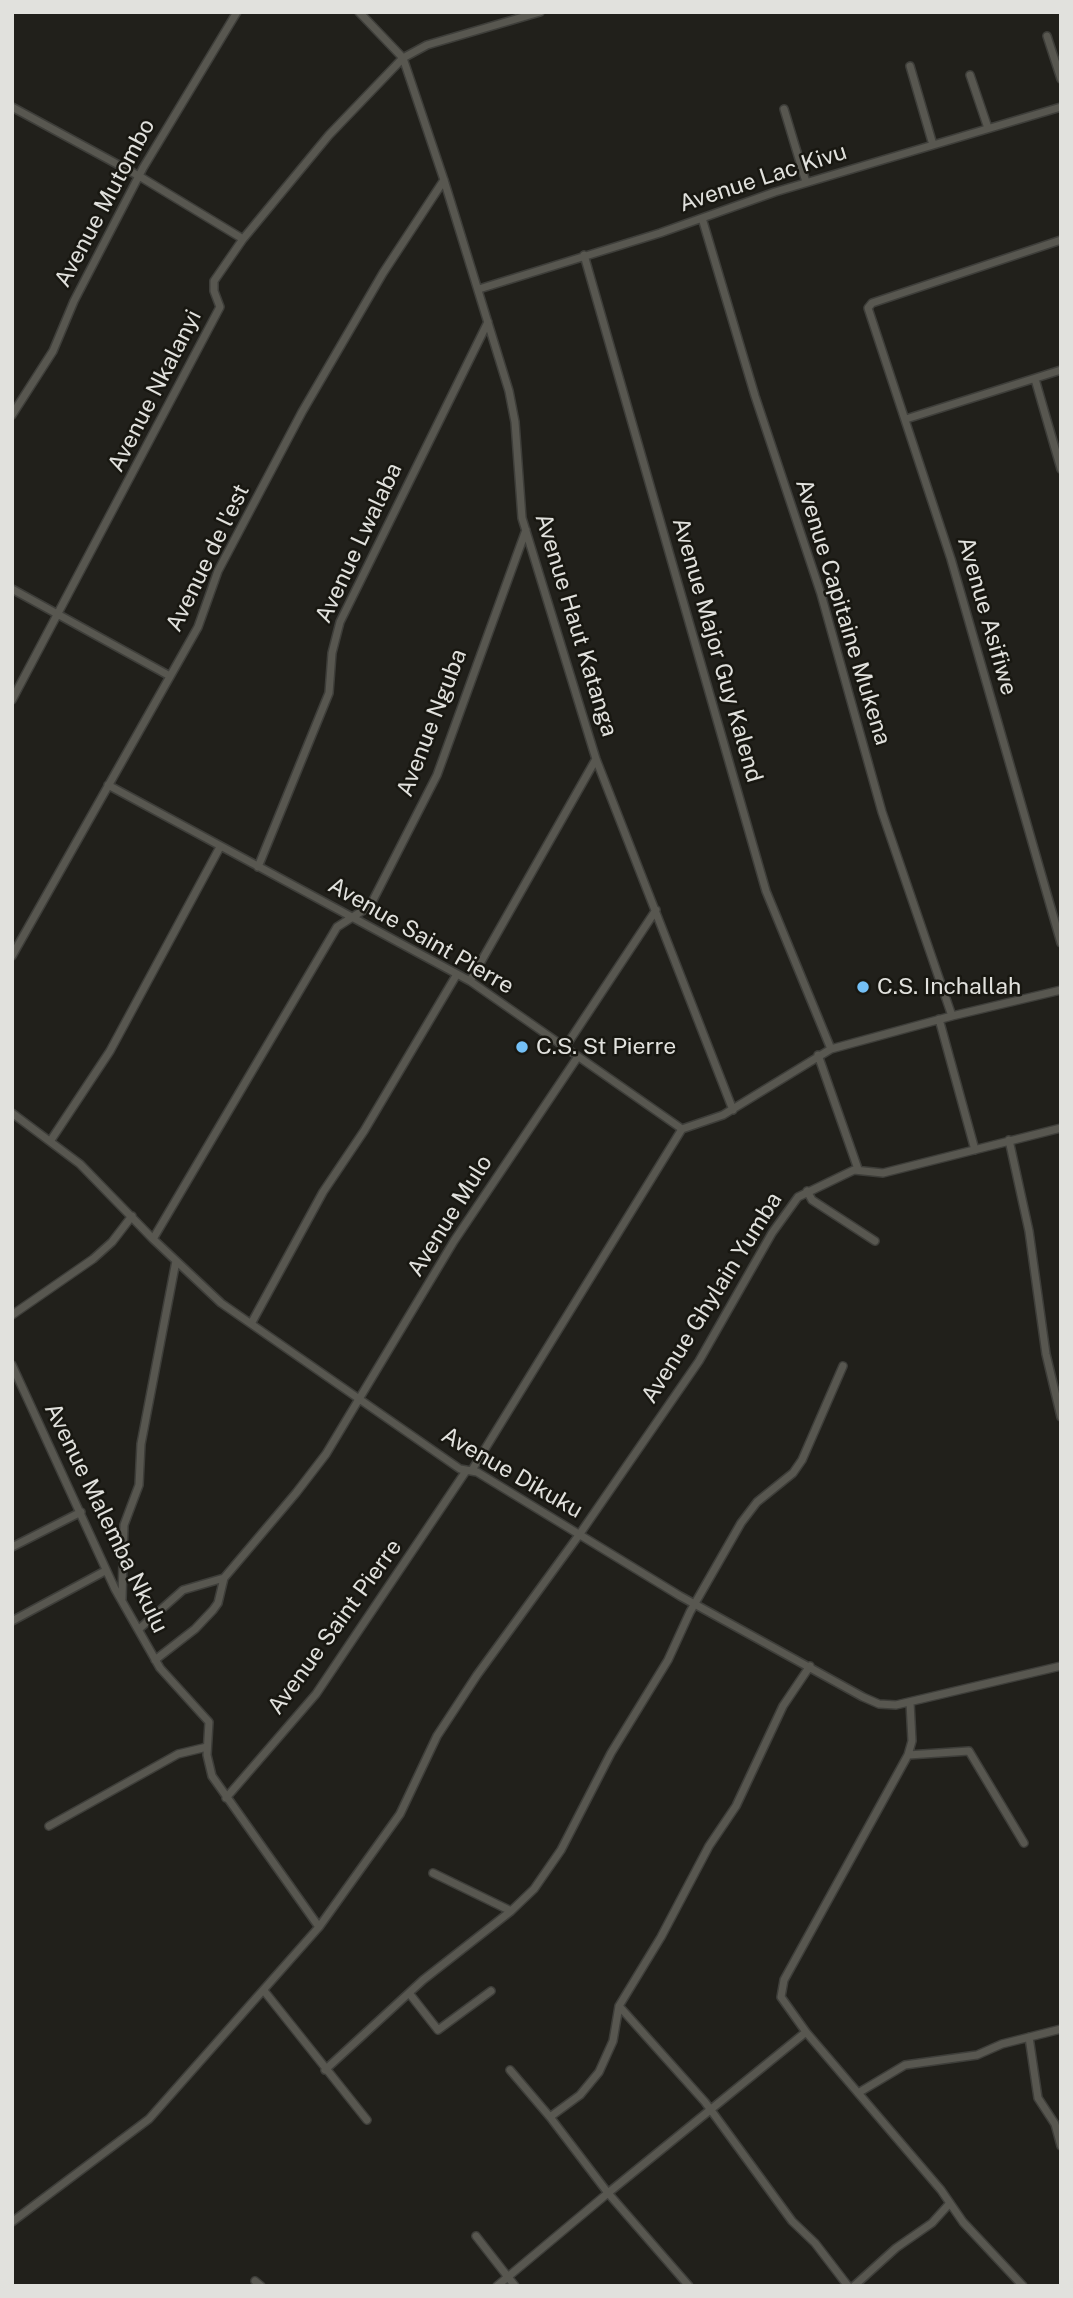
<!DOCTYPE html>
<style>
body{margin:0}
#map{position:relative;width:1073px;height:2298px;overflow:hidden;background:#21201b;font-family:"Public Sans",sans-serif}
canvas{display:block}
.frame{position:absolute;inset:0;border:14px solid #e1e1dd;pointer-events:none}
</style>
<div id="map">
<canvas width="1073" height="2298"></canvas>
<div class="frame"></div>
</div>
<script>
const c = document.querySelector('canvas').getContext('2d');
c.lineJoin = 'round';
function toPath(rows) {
  const path = new Path2D();
  for (const r of rows) {
    path.moveTo(r[0], r[1]);
    for (let i = 2; i < r.length; i += 2) path.lineTo(r[i], r[i + 1]);
  }
  return path;
}
function trace(path, color, width, dash) {
  c.strokeStyle = color;
  c.lineWidth = width;
  c.lineCap = dash ? 'butt' : 'round';
  c.setLineDash(dash || []);
  c.stroke(path);
}
function write(font, color, halo, rows, align = 'center') {
  c.font = font + ' "Public Sans",sans-serif';
  c.lineWidth = 5;
  c.setLineDash([]);
  c.textBaseline = 'middle';
  c.strokeStyle = halo;
  c.fillStyle = color;
  for (const [text, x, y, turn = 0] of rows) {
    c.save();
    c.translate(x, y);
    c.rotate((+turn || 0) * Math.PI / 180);
    c.textAlign = isNaN(turn) ? turn : align;
    if (halo) c.strokeText(text, 0, 0);
    c.fillText(text, 0, 0);
    c.restore();
  }
}
const minor = toPath([
 [359,12,403,58,444,180,509,391,515,422,522,518,596,759,733,1110],
 [1047,36,1061,79],
 [910,66,933,145],
 [970,75,988,128],
 [12,107,139,176,243,239],
 [784,109,806,182],
 [702,218,755,396,821,594,882,812,952,1016],
 [1061,240,872,303,868,308,951,559,1061,943],
 [584,255,766,891,831,1049],
 [479,289,660,233,775,192,1061,107],
 [1035,379,1061,469],
 [12,415,53,351,74,301,143,168,237,12],
 [906,419,1061,370],
 [12,589,168,675],
 [12,700,220,307,214,291,214,281,243,239,329,135,403,58,427,45,540,12],
 [108,785,470,981,682,1129],
 [258,867,329,693,332,653,340,622,488,322],
 [12,956,198,627,218,571,302,412,383,273,444,180],
 [470,981,596,759],
 [939,1019,975,1150],
 [564,1049,656,910],
 [818,1055,858,1169],
 [12,1113,80,1164,153,1239,221,1303,460,1469,477,1472,680,1596,863,1697,879,1704,896,1705,1061,1666],
 [682,1129,723,1115,831,1049,952,1016,1061,990],
 [51,1140,110,1051,220,847],
 [1009,1140,1029,1231,1046,1354,1061,1417],
 [807,1191,812,1200,875,1241],
 [153,1239,337,927,370,906,437,775,526,530],
 [12,1315,93,1259,112,1242,132,1216],
 [252,1322,323,1192,364,1131,457,974],
 [12,1365,115,1589,160,1668,209,1722,207,1755,212,1776,319,1927],
 [472,1470,682,1129],
 [12,1547,81,1512],
 [122,1599,124,1525,139,1485,141,1444,176,1261],
 [12,1621,105,1571],
 [139,1629,183,1590,224,1578,296,1493,326,1454,454,1241,577,1058],
 [155,1660,195,1629,213,1610,218,1603,224,1578],
 [910,1702,912,1741,908,1755,784,1980,781,1997,806,2032,941,2190,963,2222,1023,2286],
 [908,1755,969,1751,1024,1843],
 [226,1798,316,1694,466,1471],
 [49,1826,178,1754,207,1747],
 [433,1873,511,1911],
 [265,1992,367,2120],
 [409,1993,438,2030,491,1991],
 [619,2006,705,2102,792,2221,815,2243,848,2286],
 [1029,2037,1038,2098,1055,2124,1061,2146],
 [325,2070,423,1980,511,1911,534,1889,561,1850,611,1753,668,1660,690,1612,741,1523,757,1502,793,1473,802,1460,843,1366],
 [510,2070,550,2117],
 [858,2093,905,2065,977,2055,1002,2044,1061,2029],
 [12,2222,149,2119,319,1927,400,1814,437,1736,477,1675,579,1535,699,1361,772,1233,798,1197,854,1170,883,1173,1061,1128],
 [476,2236,515,2286],
 [255,2281,261,2286],
 [497,2286,608,2193,550,2117,580,2095,599,2072,613,2041,619,2006,661,1937,709,1846,736,1806,783,1706,810,1666],
 [689,2286,608,2193,806,2032],
 [854,2286,896,2248,932,2223,950,2203]
]);
trace(minor, '#3e3e3a', 10);
trace(minor, '#585750', 7);
for (const [x, y, r, color] of [
 [863,987,7,"#74c0f6"],
 [522,1047,7,"#74c0f6"]
]) {
  const dot = new Path2D();
  dot.arc(x, y, r, 0, 2 * Math.PI);
  c.fillStyle = color;
  c.fill(dot);
  trace(dot, '#181711', 2.5);
}
write('23px', '#e1e1dd', '#181711', [
 ["Avenue Lac Kivu",763,178,-18],
 ["Avenue Mutombo",105,203,-62],
 ["Avenue Nkalanyi",155,391,-63],
 ["Avenue Lwalaba",359,543,-65],
 ["Avenue de l'est",208,558,-64],
 ["Avenue Capitaine Mukena",843,612,73],
 ["Avenue Asifiwe",987,616,74],
 ["Avenue Haut Katanga",576,625,73],
 ["Avenue Major Guy Kalend",717,650,74],
 ["Avenue Nguba",432,723,-69],
 ["Avenue Saint Pierre",421,936,30],
 ["Avenue Mulo",450,1216,-58],
 ["Avenue Ghylain Yumba",712,1298,-58],
 ["Avenue Dikuku",512,1473,30],
 ["Avenue Malemba Nkulu",106,1518,64],
 ["Avenue Saint Pierre",335,1627,-54]
]);
write('23px', '#e1e1dd', '#181711', [
 ["C.S. Inchallah",877,987],
 ["C.S. St Pierre",536,1047]
], 'left');
</script>
